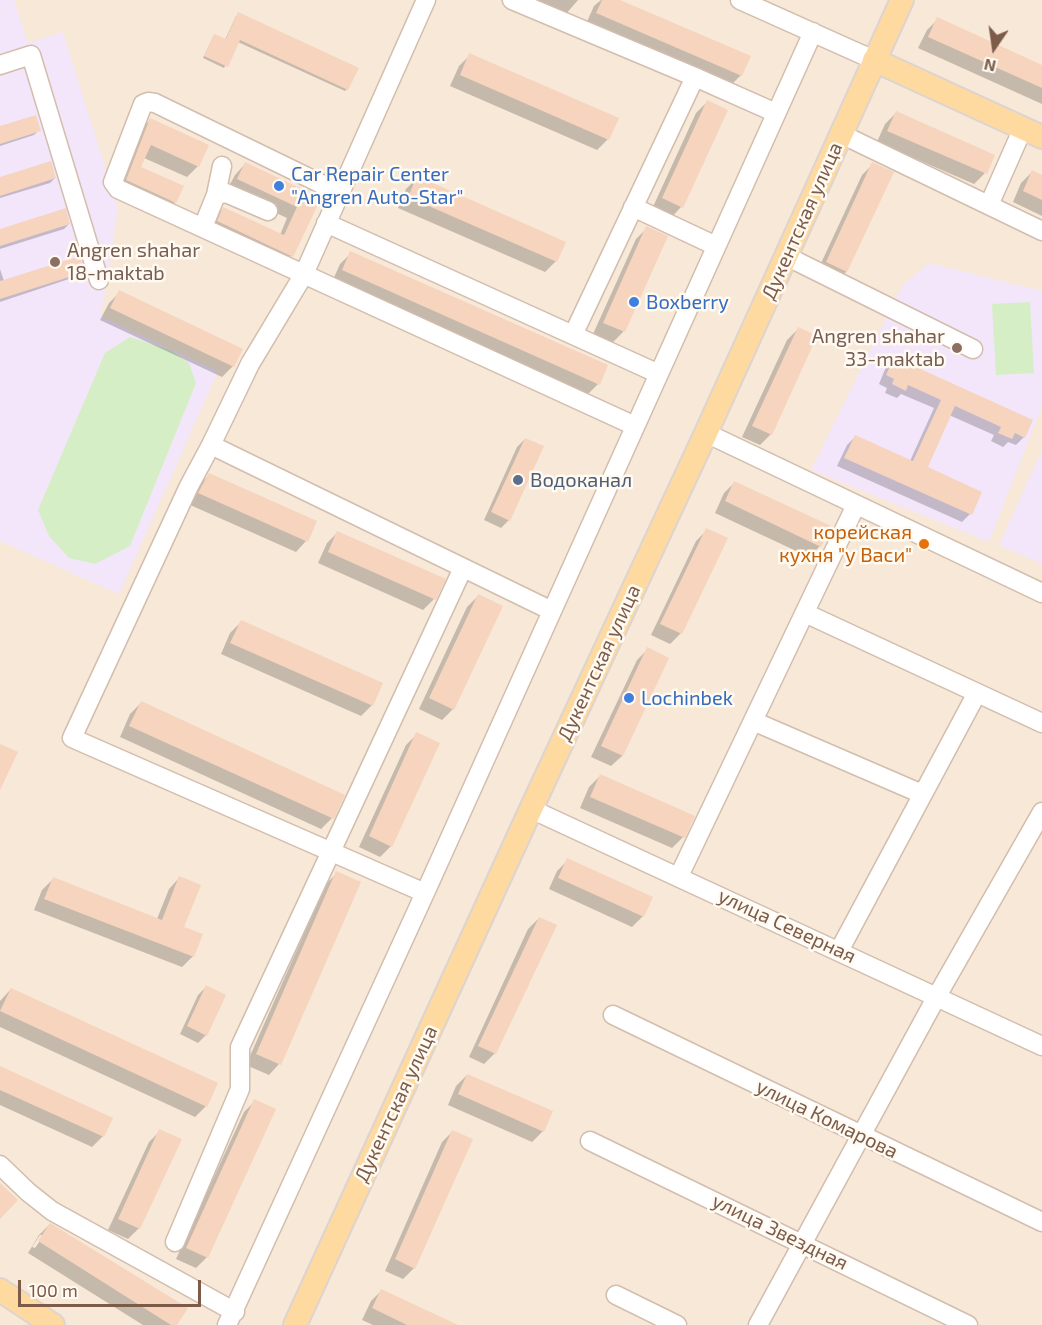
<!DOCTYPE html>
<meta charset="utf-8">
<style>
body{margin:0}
#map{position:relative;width:1042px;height:1325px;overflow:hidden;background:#fef6e9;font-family:"Exo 2",sans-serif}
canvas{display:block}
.north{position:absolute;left:964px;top:18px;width:60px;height:60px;-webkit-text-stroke:4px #fffaf2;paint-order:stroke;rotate:193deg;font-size:16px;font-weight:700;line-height:24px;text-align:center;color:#7d5b49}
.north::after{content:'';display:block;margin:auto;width:21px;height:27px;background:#7d5b49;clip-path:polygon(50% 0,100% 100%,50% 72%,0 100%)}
.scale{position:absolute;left:18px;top:1280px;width:183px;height:27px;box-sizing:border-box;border:3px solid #7d5b49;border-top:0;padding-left:8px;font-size:18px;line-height:21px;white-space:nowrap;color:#7d5b49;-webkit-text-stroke:4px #fffaf2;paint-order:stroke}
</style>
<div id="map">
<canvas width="1042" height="1325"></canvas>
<div class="north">N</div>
<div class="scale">100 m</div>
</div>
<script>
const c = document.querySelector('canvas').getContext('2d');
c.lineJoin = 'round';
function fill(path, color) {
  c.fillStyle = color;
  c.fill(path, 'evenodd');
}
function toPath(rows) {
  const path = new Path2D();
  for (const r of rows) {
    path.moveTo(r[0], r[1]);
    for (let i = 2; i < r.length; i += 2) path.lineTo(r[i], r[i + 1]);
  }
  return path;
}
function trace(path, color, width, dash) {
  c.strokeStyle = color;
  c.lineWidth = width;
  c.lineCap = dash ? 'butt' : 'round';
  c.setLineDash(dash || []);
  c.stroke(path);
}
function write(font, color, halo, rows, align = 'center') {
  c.font = font + ' "Exo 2",sans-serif';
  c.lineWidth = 5;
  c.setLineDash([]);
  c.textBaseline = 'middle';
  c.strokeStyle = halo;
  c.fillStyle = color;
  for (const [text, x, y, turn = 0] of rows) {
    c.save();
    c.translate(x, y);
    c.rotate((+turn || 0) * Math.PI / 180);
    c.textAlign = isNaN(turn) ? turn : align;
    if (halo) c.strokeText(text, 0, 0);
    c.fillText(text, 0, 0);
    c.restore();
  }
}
fill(toPath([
 [0,0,1042,0,1042,1325,0,1325]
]), '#f7e8d7');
fill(toPath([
 [0,0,14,0,28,43,63,32,118,209,101,316,218,371,119,594,0,541],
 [929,263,1042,291,1042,406,989,542,811,470,902,286],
 [1042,450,1042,564,999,545]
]), '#f3e6fb');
fill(toPath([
 [1030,302,1034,373,996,375,992,304],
 [130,337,170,350,189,363,196,383,130,546,95,564,69,558,49,536,38,510,105,353]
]), '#d6eec5');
fill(toPath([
 [531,0,578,0,565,15],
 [601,0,616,0,741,75,730,86,586,24,594,6],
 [236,16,347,89,345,91,238,42,224,68,203,58,213,37,225,40],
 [938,19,1042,66,1042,104,918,48,927,30],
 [470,55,608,139,597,150,450,86,459,66],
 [707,102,681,207,671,218,652,209,696,113],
 [896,113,985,173,974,184,877,142,885,124],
 [150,120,198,166,187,177,144,158,139,168,175,203,164,214,116,191,139,131],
 [0,128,39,130,34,135,0,146],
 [245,164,319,199,291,256,280,267,207,233,213,219,224,208,280,235,287,218,227,190,235,175],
 [873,164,846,272,835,282,816,274,862,175],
 [1032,172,1042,177,1042,216,1013,202,1021,183],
 [55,178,50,183,0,198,0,179],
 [417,178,556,261,545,272,398,208,406,189],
 [69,224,64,229,0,249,0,231],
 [647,228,666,237,623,332,612,343,593,334,636,239],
 [351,253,598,384,587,395,332,282,340,264],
 [0,269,4,281,83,271,78,276,0,302],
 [120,292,233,366,222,377,100,320,109,303],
 [798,329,771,434,760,445,742,437,787,340],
 [894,359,1024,437,1016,445,1008,442,1003,447,991,441,994,435,949,415,926,468,970,514,962,522,837,466,847,445,855,437,910,461,934,408,901,394,897,398,885,393,887,388,879,384,886,367],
 [525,439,509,520,501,528,484,520,517,447],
 [209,475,306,541,296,552,188,504,198,486],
 [735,482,820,546,809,557,715,513,724,493],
 [707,530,681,633,670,644,651,635,696,541],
 [338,532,434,599,423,610,318,563,327,543],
 [478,596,453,709,442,720,419,709,467,607],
 [241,622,372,705,361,716,221,654,230,633],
 [648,649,622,756,611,766,591,757,637,660],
 [141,703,332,818,321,829,120,737,130,714],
 [417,734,391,846,380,857,359,847,406,745],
 [600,776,693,817,683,837,672,848,580,808,589,787],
 [568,860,643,916,632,927,549,889,557,871],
 [337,873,279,1064,269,1075,246,1065,326,884],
 [179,878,183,928,193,956,182,967,34,910,42,890,53,879,157,919,169,889],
 [539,918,495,1053,484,1064,469,1057,528,929],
 [206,987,206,1035,198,1043,180,1034,198,995],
 [11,989,206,1106,195,1117,0,1027,0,1001],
 [0,1068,111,1119,103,1136,92,1147,0,1105],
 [467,1075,543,1131,532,1142,448,1105,456,1086],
 [255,1101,207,1257,196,1268,176,1259,244,1112],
 [160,1131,139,1228,128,1239,108,1230,149,1142],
 [453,1131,414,1268,403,1279,385,1271,442,1142],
 [50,1224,175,1325,143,1325,28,1253,39,1235],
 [40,1235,44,1235,35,1248,32,1247],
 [382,1290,455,1325,373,1325,362,1320,371,1301]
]), '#0003');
fill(toPath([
 [602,0,620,0,751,56,742,76,596,13],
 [238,12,359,68,348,90,240,40,228,67,204,56,214,34,226,39],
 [937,17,1042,65,1042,88,928,37],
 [469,53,619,118,609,140,460,75],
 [707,100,728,110,683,208,662,198],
 [896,111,995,155,987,174,887,131],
 [36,115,41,131,0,144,0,126],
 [150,118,209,145,199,167,151,145,141,167,184,186,176,203,126,180],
 [51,161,56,178,0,196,0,177],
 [245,162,321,198,293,257,217,221,223,207,284,235,297,207,237,179],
 [872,162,894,172,847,272,826,262],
 [1032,170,1042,175,1042,200,1023,191],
 [417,176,566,242,557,262,408,197],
 [66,208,70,224,0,246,0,229],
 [646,226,668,236,625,332,603,323],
 [350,251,608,365,600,385,342,270],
 [80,256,85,272,0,299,0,281],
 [119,290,243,349,234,367,110,308],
 [798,327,817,336,772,435,752,426],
 [894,357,1033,420,1025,438,1015,433,1012,439,998,433,1001,427,955,406,928,467,982,492,972,515,844,458,855,435,913,461,941,400,908,385,906,391,892,384,894,379,886,375],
 [525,438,544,446,510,521,491,512],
 [209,473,317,521,308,542,198,493],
 [734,481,831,526,821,547,725,501],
 [706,528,728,538,682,634,660,624],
 [337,531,446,579,436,600,328,552],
 [478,594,503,606,454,710,429,698],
 [241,620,383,683,373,706,230,643],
 [647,647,669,658,623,756,601,746],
 [141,701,345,795,334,819,129,726],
 [416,732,440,743,392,847,369,836],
 [0,744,18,752,0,790],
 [600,774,695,816,685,838,590,797],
 [567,858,653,897,644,917,558,878],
 [336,871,361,882,281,1065,256,1054],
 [179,876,201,885,184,927,203,934,194,957,44,899,53,877,162,920],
 [539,917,557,925,496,1054,478,1046],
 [206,985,226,995,207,1036,187,1026],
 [11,988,218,1083,207,1107,0,1011],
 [0,1066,113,1118,104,1137,0,1090],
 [467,1074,553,1111,544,1132,458,1094],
 [254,1099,276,1109,208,1258,186,1248],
 [159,1129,182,1139,140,1229,118,1219],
 [452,1130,473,1139,415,1269,395,1259],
 [0,1183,18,1200,0,1219],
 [50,1223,188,1308,177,1325,171,1325,38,1241],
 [381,1289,458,1325,407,1325,372,1308]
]), '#f6d4be');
const minor = toPath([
 [512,0,695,77,776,113],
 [740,0,874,60],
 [0,65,31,55,99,280],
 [841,134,1042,231],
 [340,193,155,103,148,102,143,104,113,182,118,189,635,426],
 [216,195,222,166],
 [989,205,1023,128],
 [633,207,716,246],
 [326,223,659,374],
 [203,227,216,195,226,193,268,211],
 [786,256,973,349],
 [573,335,695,77],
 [706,433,1042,593],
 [211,445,552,611],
 [805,613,1042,723],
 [753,721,922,794],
 [531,809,1042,1046],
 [679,876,856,505],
 [425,893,72,738,189,486,211,445,250,364,304,274,426,0],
 [839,951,977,693],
 [613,1015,1042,1222],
 [590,1141,968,1325],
 [0,1165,28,1192,52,1211,235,1312],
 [175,1242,240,1089,240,1047,463,568],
 [616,1295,677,1325],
 [227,1325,425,893,813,32],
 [758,1325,937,996,1042,812]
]);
const major = toPath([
 [874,60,1042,137],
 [0,1290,53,1325],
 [295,1325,531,809,706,433,902,0]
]);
trace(minor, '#d3bdad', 21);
trace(major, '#ddd4d0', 26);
trace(minor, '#fff', 18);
trace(major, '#ffdaa0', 22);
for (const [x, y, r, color] of [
 [279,186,6,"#3f7fe0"],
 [55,262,6,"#8d6e63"],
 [634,302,6,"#3f7fe0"],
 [957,348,6,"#8d6e63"],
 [518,480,6,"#5c6f8a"],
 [924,544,6,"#e8710a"],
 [629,698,6,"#3f7fe0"]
]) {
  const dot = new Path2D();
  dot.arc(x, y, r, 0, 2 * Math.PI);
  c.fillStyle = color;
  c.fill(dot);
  trace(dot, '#fffaf2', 2);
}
write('20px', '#366cbe', '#fffaf2', [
 ["Car Repair Center",291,174],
 ["\"Angren Auto-Star\"",291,197],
 ["Boxberry",646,302],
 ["Lochinbek",641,698]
], 'left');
write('20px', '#7d5b49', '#fffaf2', [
 ["Дукентская улица",802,221,-66],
 ["Дукентская улица",599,663,-65],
 ["улица Северная",787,926,25],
 ["Дукентская улица",396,1104,-65],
 ["улица Комарова",827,1119,26],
 ["улица Звездная",780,1232,26]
]);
write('20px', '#785e54', '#fffaf2', [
 ["Angren shahar",67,250],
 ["18-maktab",67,273],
 ["Angren shahar",945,336,"right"],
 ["33-maktab",945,359,"right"]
], 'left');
write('20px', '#4e5e75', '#fffaf2', [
 ["Водоканал",530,480]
], 'left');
write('20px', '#c56008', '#fffaf2', [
 ["корейская",912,532],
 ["кухня \"у Васи\"",912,555]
], 'right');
</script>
